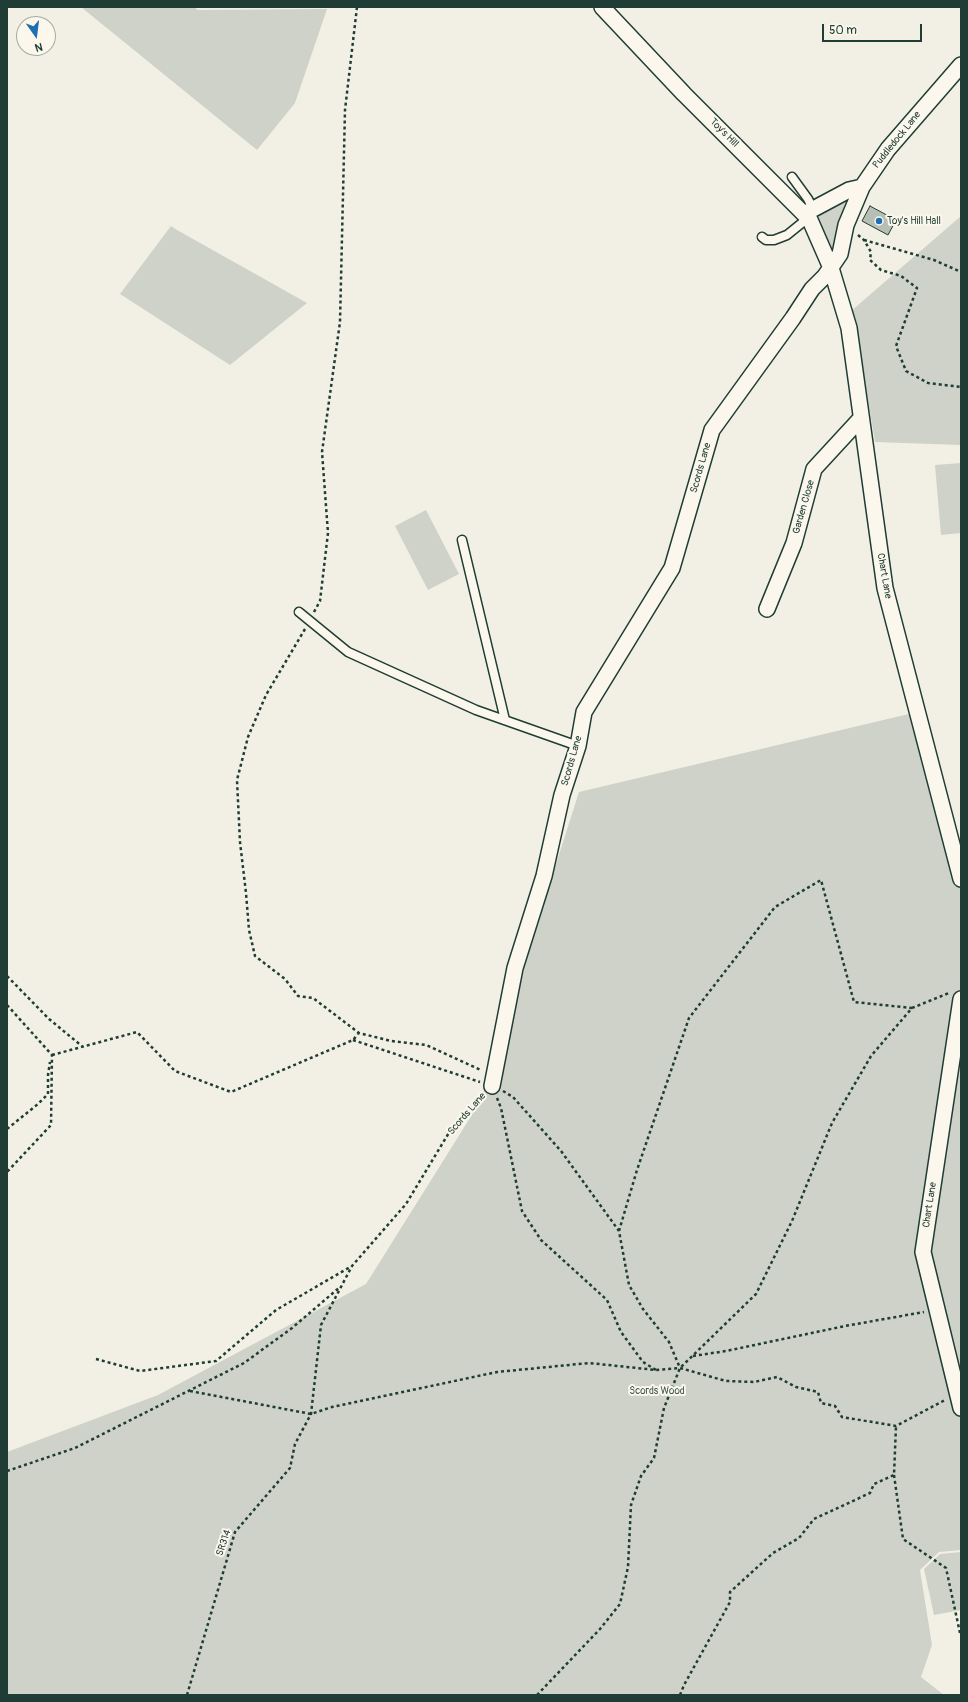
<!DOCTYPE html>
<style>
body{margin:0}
#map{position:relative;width:968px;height:1702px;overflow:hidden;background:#f2f0e5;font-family:Pangolin,sans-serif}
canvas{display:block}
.frame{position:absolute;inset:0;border:8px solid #1f3d34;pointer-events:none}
.north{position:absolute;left:16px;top:16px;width:40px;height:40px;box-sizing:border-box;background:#fbf7ec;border:1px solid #a3ada2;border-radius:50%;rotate:166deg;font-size:11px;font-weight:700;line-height:16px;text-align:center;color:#1f3d34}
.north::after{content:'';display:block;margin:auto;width:14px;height:18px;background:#1f6fb2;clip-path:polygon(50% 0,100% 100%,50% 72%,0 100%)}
.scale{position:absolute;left:822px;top:24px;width:100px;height:18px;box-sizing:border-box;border:2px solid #1f3d34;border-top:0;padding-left:5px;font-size:12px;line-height:14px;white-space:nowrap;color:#1f3d34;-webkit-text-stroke:3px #fbf7ec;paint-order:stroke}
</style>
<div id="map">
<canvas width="968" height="1702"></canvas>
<div class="frame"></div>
<div class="north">N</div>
<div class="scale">50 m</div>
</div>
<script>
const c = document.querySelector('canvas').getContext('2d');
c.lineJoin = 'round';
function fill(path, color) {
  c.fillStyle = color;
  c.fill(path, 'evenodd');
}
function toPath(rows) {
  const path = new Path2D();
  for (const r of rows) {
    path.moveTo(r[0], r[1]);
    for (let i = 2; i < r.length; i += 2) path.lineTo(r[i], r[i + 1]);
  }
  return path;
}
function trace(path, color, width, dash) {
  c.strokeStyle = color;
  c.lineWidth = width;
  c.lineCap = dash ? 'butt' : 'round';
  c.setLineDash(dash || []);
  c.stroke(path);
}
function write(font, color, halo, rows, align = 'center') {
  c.font = font + ' Pangolin,sans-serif';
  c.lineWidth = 4;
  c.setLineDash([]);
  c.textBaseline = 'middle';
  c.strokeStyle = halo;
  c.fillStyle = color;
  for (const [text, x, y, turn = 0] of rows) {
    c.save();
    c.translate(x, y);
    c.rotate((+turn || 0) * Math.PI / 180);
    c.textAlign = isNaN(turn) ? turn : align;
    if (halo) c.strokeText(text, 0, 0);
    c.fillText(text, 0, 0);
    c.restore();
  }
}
fill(toPath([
 [81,7,194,7,198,10,327,9,295,103,257,150],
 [851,200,831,252,819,221,819,214],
 [961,216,961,445,875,442,856,326,850,312],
 [171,226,177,230,307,303,230,365,120,294],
 [961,463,961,533,941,535,935,465],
 [426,510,459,574,428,590,395,526],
 [913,713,961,867,961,1550,939,1552,920,1570,932,1645,921,1677,944,1695,7,1695,7,1452,158,1395,366,1284,480,1102,579,792],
 [961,1552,961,1610,934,1615,924,1569,940,1554]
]), '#cfd2c8');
const building = toPath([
 [870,206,896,220,888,235,862,221,870,206]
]);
fill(building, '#b7beb3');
trace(building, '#1f3d34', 1);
const service = toPath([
 [792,177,808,199,813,209],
 [762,237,766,240,774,240,787,235,808,218],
 [462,540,505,720],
 [299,612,348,652,476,710,578,746]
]);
const minor = toPath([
 [602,7,684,94,810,220,831,268,849,328,885,588,961,879],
 [804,214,849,190,862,187],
 [767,609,794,543,814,469,861,418],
 [961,999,923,1252,961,1408],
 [492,1086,515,968,544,876,562,795,578,746,584,712,672,568,712,430,793,318,812,289,825,276,840,254,846,225,862,187,888,149,961,65]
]);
trace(service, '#1f3d34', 11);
trace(minor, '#1f3d34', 18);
trace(toPath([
 [858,235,864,240,871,252,870,260,881,270,901,276,917,288,896,346,906,371,928,383,961,387],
 [864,240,934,260,961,272],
 [314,612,320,601,328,533,322,452,340,322,345,110,357,7],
 [305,629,266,695,248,737,237,780,240,842,246,893,249,930,255,956,285,979,298,996,313,998,359,1033,391,1041,426,1045,481,1070],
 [7,976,49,1019,83,1047],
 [7,1005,52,1055,51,1125,7,1172],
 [353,1040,480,1082],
 [52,1055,137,1032,175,1071,231,1092,353,1040,358,1034],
 [503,1091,513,1097,561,1151,619,1231,629,1285,643,1309,669,1342,680,1368],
 [497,1098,501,1108,522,1211,541,1240,607,1300,621,1332,643,1362,656,1370],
 [7,1129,38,1104,48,1094,48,1075,50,1062],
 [619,1231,637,1170,689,1018,775,907,821,880,854,1002,912,1008],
 [693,1356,726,1351,845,1326,924,1312],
 [96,1359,140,1371,216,1361,276,1310,352,1266],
 [190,1391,311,1414,332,1407,497,1372,589,1363,656,1370,680,1368,726,1381,754,1382,777,1377,796,1387,818,1392,821,1403,835,1406,842,1417,896,1426,945,1400],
 [7,1471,75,1448,244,1363,292,1328,340,1287],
 [894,1475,903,1539,946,1568,960,1633],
 [187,1695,235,1532,290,1468,295,1444,311,1414,321,1325,352,1266,406,1204,450,1131,484,1095],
 [537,1695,600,1629,620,1604,628,1567,631,1505,641,1476,654,1458,664,1408,680,1368,756,1294,792,1221,832,1123,871,1056,912,1008,949,993],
 [680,1695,684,1685,730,1602,730,1592,773,1553,799,1538,814,1519,870,1493,874,1484,894,1475,896,1426]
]), '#1f3d34', 2.5, [3, 3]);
trace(service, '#fbf7ec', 8);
trace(minor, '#fbf7ec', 15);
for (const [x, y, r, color] of [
 [879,221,4,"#1f6fb2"]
]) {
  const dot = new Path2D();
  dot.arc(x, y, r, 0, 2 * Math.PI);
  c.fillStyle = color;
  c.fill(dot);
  trace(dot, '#fbf7ec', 1.5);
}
write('10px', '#1f3d34', '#fbf7ec', [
 ["Toy's Hill",724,133,45],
 ["Puddledock Lane",897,140,-51],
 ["Scords Lane",701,468,-74],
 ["Garden Close",804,507,-74],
 ["Chart Lane",884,576,80],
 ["Scords Lane",572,761,-74],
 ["Scords Lane",467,1114,-49],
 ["Chart Lane",930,1205,-81],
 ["SR314",224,1543,-71]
]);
write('10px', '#1f3d34', '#fbf7ec', [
 ["Toy's Hill Hall",887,221]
], 'left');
write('10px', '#425b52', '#fbf7ec', [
 ["Scords Wood",657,1391]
]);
</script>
